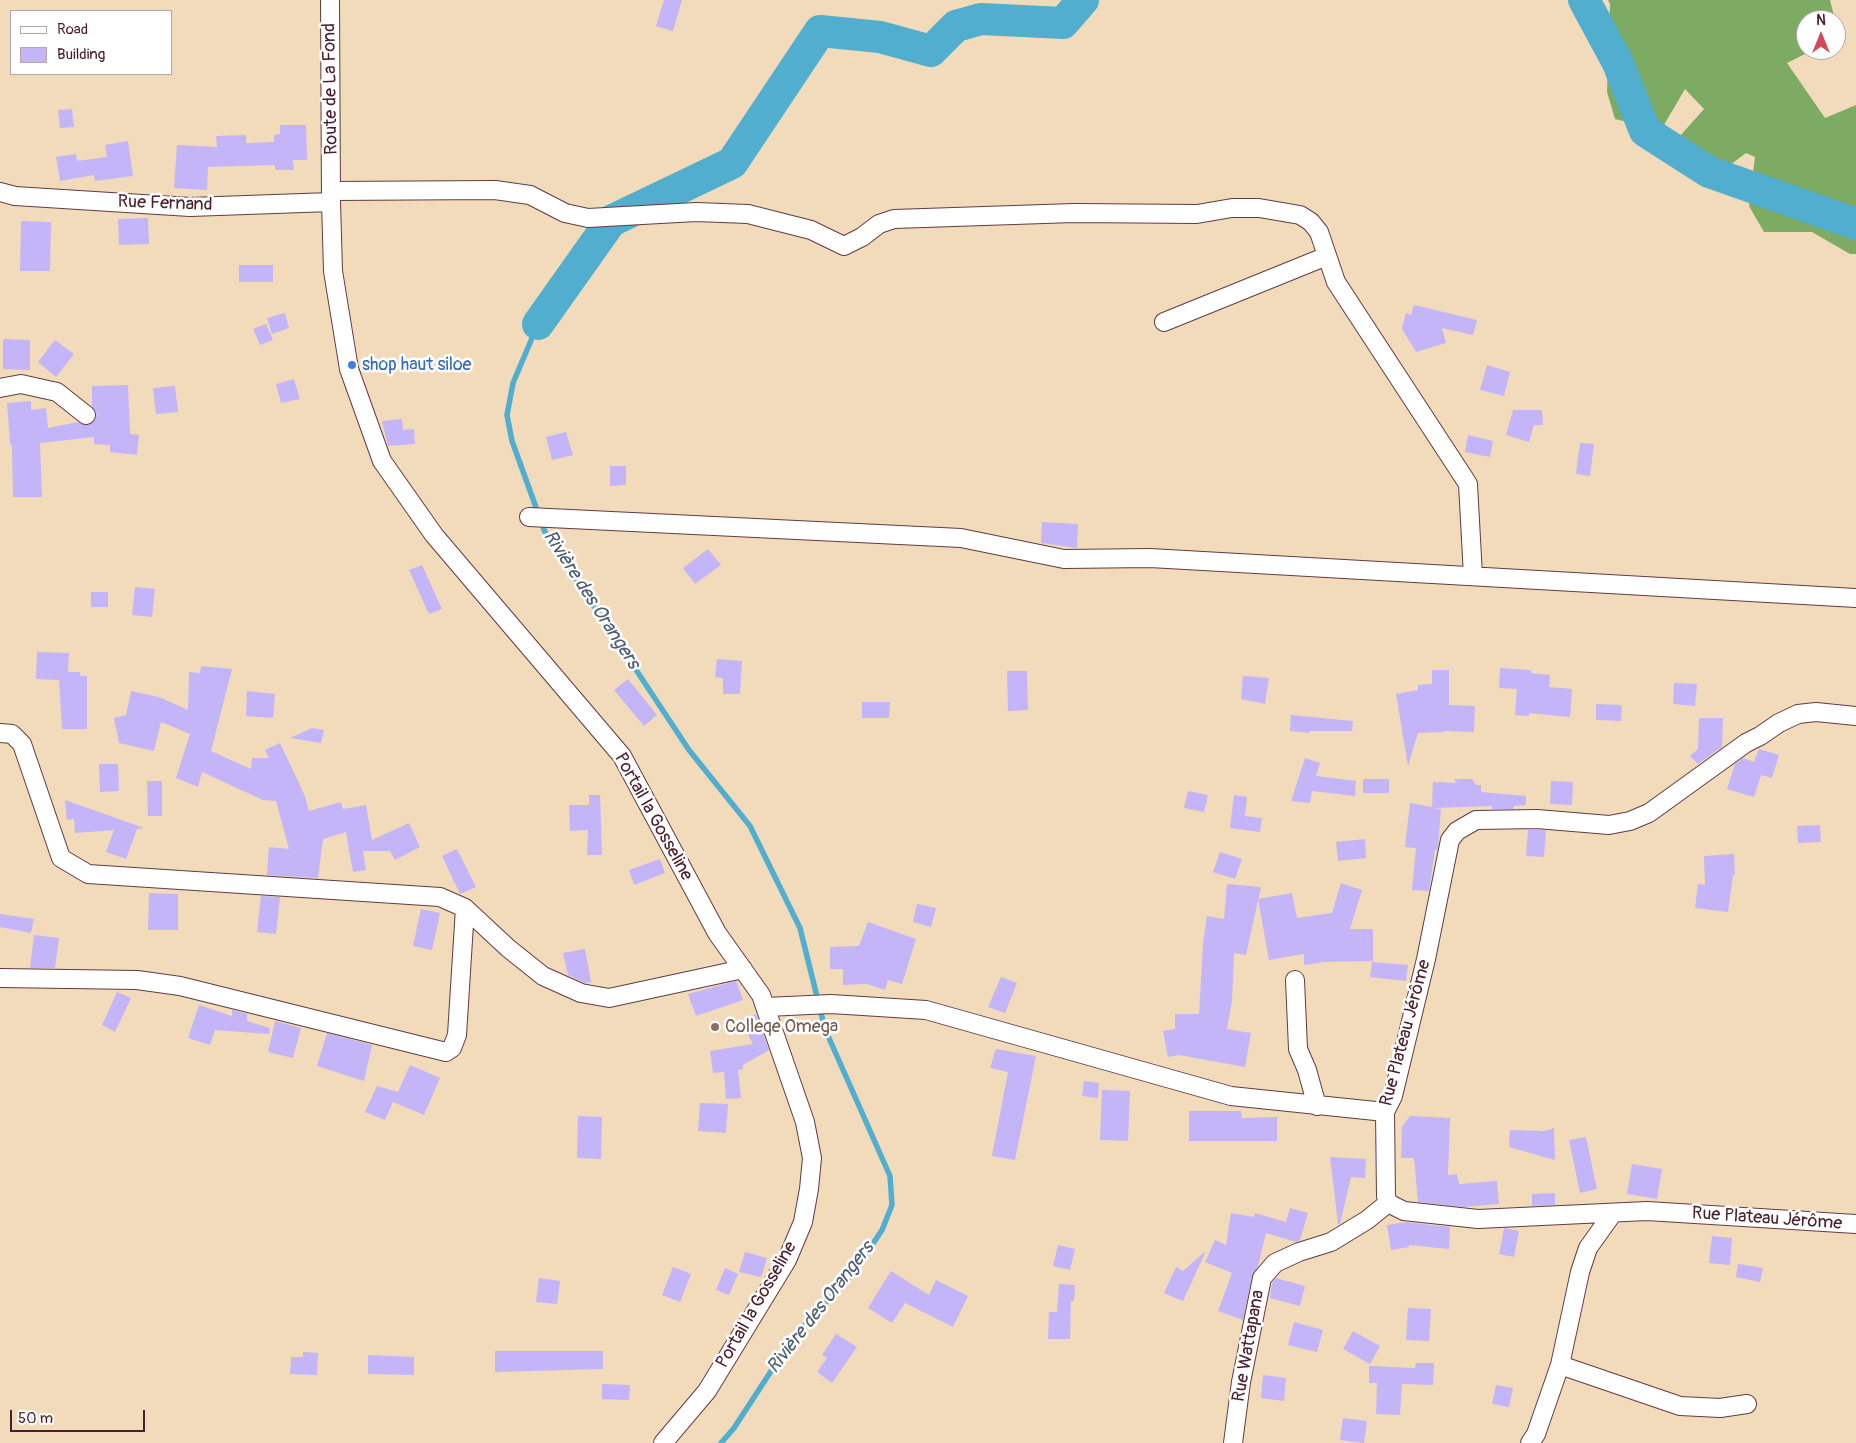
<!DOCTYPE html>
<meta charset="utf-8">
<style>
body{margin:0}
#map{position:relative;width:1856px;height:1443px;overflow:hidden;background:#f1dbbb;font-family:Pangolin,sans-serif}
canvas{display:block}
.legend{position:absolute;left:10px;top:10px;width:162px;height:65px;box-sizing:border-box;background:#fff;border:1px solid #b7a5aa;margin:0;padding:6px 9px;list-style:none;font-size:15px;color:#4a1f2b}
.legend li{display:flex;align-items:center;gap:10px;height:25px}
.legend b{width:25px;border:1px solid #b7a5aa}
.north{position:absolute;left:1796px;top:10px;width:50px;height:50px;box-sizing:border-box;background:#fff;border:1px solid #b7a5aa;border-radius:50%;rotate:0deg;font-size:14px;font-weight:700;line-height:20px;text-align:center;color:#4a1f2b}
.north::after{content:'';display:block;margin:auto;width:18px;height:22px;background:#d1495b;clip-path:polygon(50% 0,100% 100%,50% 72%,0 100%)}
.scale{position:absolute;left:10px;top:1410px;width:135px;height:22px;box-sizing:border-box;border:2px solid #4a1f2b;border-top:0;padding-left:6px;font-size:15px;line-height:18px;white-space:nowrap;color:#4a1f2b;-webkit-text-stroke:4px #fff;paint-order:stroke}
</style>
<div id="map">
<canvas width="1856" height="1443"></canvas>
<ul class="legend">
<li><b style="height:6px;background:#fff"></b>Road</li>
<li><b style="height:14px;background:#c3b5f8"></b>Building</li>
</ul>
<div class="north">N</div>
<div class="scale">50 m</div>
</div>
<script>
const c = document.querySelector('canvas').getContext('2d');
c.lineJoin = 'round';
function fill(path, color) {
  c.fillStyle = color;
  c.fill(path, 'evenodd');
}
function toPath(rows) {
  const path = new Path2D();
  for (const r of rows) {
    path.moveTo(r[0], r[1]);
    for (let i = 2; i < r.length; i += 2) path.lineTo(r[i], r[i + 1]);
  }
  return path;
}
function trace(path, color, width, dash) {
  c.strokeStyle = color;
  c.lineWidth = width;
  c.lineCap = dash ? 'butt' : 'round';
  c.setLineDash(dash || []);
  c.stroke(path);
}
function write(font, color, halo, rows, align = 'center') {
  c.font = font + ' Pangolin,sans-serif';
  c.lineWidth = 5;
  c.setLineDash([]);
  c.textBaseline = 'middle';
  c.strokeStyle = halo;
  c.fillStyle = color;
  for (const [text, x, y, turn = 0] of rows) {
    c.save();
    c.translate(x, y);
    c.rotate((+turn || 0) * Math.PI / 180);
    c.textAlign = isNaN(turn) ? turn : align;
    if (halo) c.strokeText(text, 0, 0);
    c.fillText(text, 0, 0);
    c.restore();
  }
}
fill(toPath([
 [1608,0,1830,0,1834,16,1833,20,1806,20,1806,50,1813,50,1787,63,1825,118,1856,105,1856,254,1850,254,1812,232,1764,232,1749,206,1755,157,1746,153,1726,168,1697,159,1680,136,1704,109,1685,89,1661,130,1615,119,1607,92,1610,4]
]), '#7eab64');
trace(toPath([
 [538,324,513,383,507,415,512,441,545,532,689,750,750,826,800,928,825,1029,890,1176,892,1205,882,1230,854,1272,792,1339,734,1428,721,1443]
]), '#51aecf', 5.5);
trace(toPath([
 [1584,0,1618,63,1645,131,1709,172,1856,224],
 [538,324,611,221,732,163,820,31,880,37,931,51,956,26,981,19,1063,23,1083,0]
]), '#51aecf', 32);
fill(toPath([
 [664,0,682,0,673,31,656,26],
 [72,109,74,127,60,128,58,110],
 [280,125,306,125,307,160,293,160,294,170,275,170,275,165,208,167,207,190,174,188,177,145,217,147,216,136,246,135,246,143,274,142,274,135,280,134],
 [128,141,133,176,95,181,94,175,60,181,56,157,76,154,77,161,107,157,105,145],
 [148,218,149,244,119,245,118,219],
 [21,221,51,222,50,271,20,271],
 [239,265,273,265,273,282,239,282],
 [1414,305,1477,320,1473,335,1442,328,1446,343,1416,352,1402,329,1406,313,1411,315],
 [285,313,289,328,272,334,267,318],
 [266,324,273,340,260,345,253,329],
 [3,339,30,340,30,370,3,369],
 [55,340,74,354,56,377,38,362],
 [1487,365,1510,372,1504,396,1480,390],
 [294,379,300,399,281,403,276,384],
 [128,385,130,434,139,435,137,455,110,452,110,445,94,444,94,437,40,443,42,497,13,497,12,447,10,442,7,403,31,401,31,410,46,408,48,428,78,422,89,425,97,416,92,407,92,386],
 [175,386,178,412,156,414,153,388],
 [1513,410,1542,410,1543,425,1534,425,1529,442,1506,435],
 [402,419,403,430,414,429,415,444,388,446,382,421],
 [566,432,573,455,552,460,546,437],
 [1468,435,1493,441,1490,457,1465,452],
 [1580,443,1594,444,1590,476,1576,474],
 [610,466,626,466,626,485,610,486],
 [1042,522,1078,524,1077,548,1041,543],
 [708,549,721,565,695,584,683,568],
 [422,565,442,609,429,614,409,570],
 [135,587,155,589,152,617,132,615],
 [91,592,108,592,108,607,91,607],
 [37,652,69,653,68,672,80,672,80,676,87,676,87,729,62,729,59,680,36,679],
 [717,659,742,661,740,694,723,694,723,678,715,677],
 [201,666,232,669,211,751,251,769,252,758,269,758,265,750,280,743,304,794,309,811,341,802,343,809,366,805,372,840,409,823,420,847,395,860,390,851,363,851,366,870,353,872,349,851,345,852,349,850,346,832,323,839,318,878,267,875,269,847,289,849,276,801,263,800,202,772,198,787,176,778,190,734,161,722,154,751,119,743,114,718,126,715,131,691,159,697,188,710,189,672,200,673],
 [1500,668,1531,670,1531,673,1550,675,1549,687,1572,689,1570,717,1529,713,1529,716,1515,715,1517,689,1499,688],
 [1432,670,1449,670,1449,705,1475,706,1474,732,1443,731,1444,732,1418,733,1408,766,1396,694,1418,690,1418,685,1432,684],
 [1007,671,1027,671,1028,710,1008,711],
 [1243,676,1269,678,1265,704,1241,699],
 [628,679,657,715,644,726,614,690],
 [1674,683,1697,684,1695,706,1673,704],
 [247,691,275,694,273,718,246,716],
 [862,702,890,702,889,718,862,718],
 [1596,704,1622,705,1621,721,1596,720],
 [1291,715,1353,721,1352,731,1309,731,1309,733,1290,731],
 [1699,718,1723,718,1722,747,1698,764,1690,756,1698,749],
 [312,728,324,730,321,743,290,738],
 [1759,749,1779,755,1772,778,1761,775,1754,797,1727,789,1735,764,1743,758,1754,762],
 [1305,758,1320,763,1316,776,1356,781,1355,796,1312,791,1310,803,1291,801],
 [99,764,118,764,119,791,100,792],
 [1363,779,1389,779,1389,793,1363,793],
 [1454,779,1472,779,1476,785,1481,785,1481,792,1526,796,1526,805,1514,806,1513,809,1492,809,1492,806,1433,808,1441,809,1438,847,1437,850,1435,850,1429,891,1412,890,1416,848,1405,847,1410,803,1432,807,1433,782,1457,783],
 [147,781,162,781,162,816,148,816],
 [1551,781,1573,782,1572,805,1550,804],
 [1188,791,1208,795,1204,812,1184,808],
 [589,795,600,795,602,855,587,855,588,830,570,831,569,805,589,805],
 [1234,795,1247,797,1245,816,1262,818,1260,832,1230,828],
 [65,800,144,828,137,829,126,859,106,852,114,830,75,833,74,819,67,820],
 [1820,825,1821,842,1798,843,1797,826],
 [1528,830,1546,830,1544,857,1526,856],
 [1365,839,1366,858,1338,861,1336,842],
 [457,849,476,887,460,894,442,856],
 [1220,852,1242,859,1235,879,1213,872],
 [1734,854,1735,875,1733,875,1728,912,1695,908,1698,884,1705,885,1704,856],
 [660,859,665,873,634,885,629,870],
 [1341,883,1362,890,1350,929,1373,929,1373,961,1324,962,1304,965,1304,954,1269,960,1258,899,1292,893,1297,918,1332,913],
 [1227,884,1261,887,1246,955,1234,953,1232,1000,1227,1029,1251,1033,1245,1067,1179,1055,1168,1057,1163,1031,1175,1029,1175,1014,1199,1014,1203,943,1207,916,1224,919],
 [149,893,178,894,178,930,148,930],
 [261,896,280,897,276,934,257,932],
 [917,904,936,908,931,927,913,922],
 [421,909,440,913,432,950,413,946],
 [0,914,34,919,31,933,0,927],
 [868,922,916,939,902,984,888,980,885,990,867,984,843,985,843,969,830,969,830,947,859,946],
 [34,935,59,938,55,968,30,968],
 [585,949,591,982,585,983,568,975,563,953],
 [1372,962,1408,965,1406,981,1370,977],
 [1001,977,1017,983,1005,1013,988,1007],
 [736,981,743,1000,696,1016,688,994],
 [117,992,131,998,115,1032,102,1025],
 [199,1005,232,1016,232,1010,247,1014,247,1021,270,1028,269,1034,215,1030,210,1045,188,1038],
 [756,1014,769,1050,743,1065,743,1069,738,1070,741,1098,726,1099,724,1072,713,1073,710,1051,753,1044,741,1021],
 [275,1021,301,1028,293,1058,268,1052],
 [327,1033,372,1045,364,1081,317,1066],
 [996,1049,1036,1056,1015,1160,992,1156,1008,1072,990,1068],
 [410,1065,440,1078,424,1115,393,1102,397,1093,385,1120,365,1112,377,1086,398,1092],
 [1084,1081,1099,1083,1098,1098,1082,1096],
 [1102,1090,1130,1091,1128,1141,1100,1140],
 [700,1103,728,1104,726,1133,698,1131],
 [1189,1111,1241,1111,1242,1118,1277,1117,1277,1141,1189,1141],
 [578,1116,602,1117,601,1159,577,1158],
 [1410,1116,1450,1118,1448,1175,1457,1174,1459,1184,1497,1181,1499,1204,1463,1207,1418,1202,1414,1158,1401,1158,1402,1127],
 [1554,1128,1555,1160,1509,1147,1510,1130,1545,1131],
 [1586,1137,1597,1189,1580,1193,1569,1140],
 [1330,1157,1366,1159,1365,1178,1351,1177,1340,1224,1338,1224],
 [1632,1164,1662,1169,1657,1199,1627,1194],
 [1555,1193,1555,1205,1532,1206,1532,1194],
 [1290,1208,1308,1213,1300,1240,1296,1242,1266,1233,1258,1266,1252,1276,1243,1320,1218,1311,1232,1273,1205,1262,1215,1240,1226,1245,1231,1213,1254,1217,1255,1213,1286,1222],
 [1406,1222,1450,1227,1449,1249,1409,1245,1409,1247,1391,1250,1387,1225],
 [1504,1228,1519,1231,1514,1257,1499,1254],
 [1712,1236,1732,1238,1730,1265,1709,1263],
 [1058,1245,1075,1249,1070,1270,1053,1266],
 [1206,1251,1183,1301,1164,1293,1176,1267,1183,1271],
 [745,1252,767,1258,761,1277,739,1272],
 [1738,1264,1763,1268,1760,1282,1736,1277],
 [673,1267,691,1274,680,1302,662,1295],
 [725,1268,738,1274,729,1295,716,1290],
 [891,1271,929,1295,936,1280,968,1296,953,1327,905,1303,892,1323,868,1308],
 [539,1278,560,1281,557,1304,536,1302],
 [1276,1278,1305,1286,1300,1306,1270,1298,1272,1283],
 [1059,1284,1075,1285,1074,1301,1071,1301,1070,1339,1048,1339,1049,1312,1057,1312],
 [1408,1308,1431,1309,1429,1341,1406,1340],
 [1294,1322,1323,1330,1317,1352,1288,1345],
 [1353,1331,1380,1346,1370,1364,1343,1349],
 [836,1334,857,1347,832,1383,817,1372,827,1358,822,1355],
 [495,1351,603,1351,603,1369,495,1372],
 [303,1352,318,1353,317,1375,290,1374,291,1357,303,1357],
 [368,1355,414,1357,414,1375,368,1374],
 [1416,1363,1434,1363,1433,1385,1402,1384,1400,1415,1376,1414,1377,1383,1369,1383,1369,1366,1415,1368],
 [1263,1375,1286,1378,1284,1401,1261,1398],
 [602,1384,630,1385,629,1400,602,1399],
 [1496,1385,1513,1388,1509,1407,1492,1404],
 [1343,1418,1367,1421,1364,1443,1340,1440]
]), '#c3b5f8');
const minor = toPath([
 [330,0,331,202,333,271,349,369,382,461,434,535,622,756,717,933,761,995,805,1122,812,1158,809,1189,803,1222,787,1260,707,1391,663,1443],
 [331,191,495,190,530,195,565,213,588,218,696,212,748,214,811,230,844,246,862,237,879,224,894,219,1074,213,1197,214,1232,208,1259,208,1300,215,1311,222,1319,232,1336,282,1468,484,1473,576],
 [0,192,15,196,190,207,331,202],
 [1164,322,1327,256],
 [0,388,21,384,57,392,86,415],
 [529,517,961,538,1064,559,1150,558,1856,598],
 [1856,716,1816,712,1798,714,1779,723,1760,736,1746,743,1649,813,1630,821,1609,825,1537,819,1476,820,1457,831,1450,840,1426,959,1393,1096,1385,1112,1386,1196,1388,1203,1404,1211,1478,1219,1647,1211,1856,1224],
 [0,733,12,734,22,744,61,858,88,874,440,897,465,908,508,948,543,976,581,993,609,998,743,969],
 [0,978,137,980,180,986,446,1052,452,1048,457,1035,465,908],
 [1295,980,1298,1049,1307,1070,1317,1106],
 [766,1007,831,1004,926,1010,1231,1096,1385,1112],
 [1560,1365,1680,1406,1720,1408,1747,1404],
 [1233,1443,1241,1382,1262,1278,1275,1263,1299,1252,1331,1242,1367,1220,1388,1203],
 [1530,1443,1536,1434,1560,1365,1580,1272,1588,1248,1613,1213]
]);
trace(minor, '#633b41', 20);
trace(minor, '#fff', 18);
for (const [x, y, r, color] of [
 [352,365,5,"#3f7fe0"],
 [715,1027,5,"#8d6e63"]
]) {
  const dot = new Path2D();
  dot.arc(x, y, r, 0, 2 * Math.PI);
  c.fillStyle = color;
  c.fill(dot);
  trace(dot, '#fff', 2);
}
write('18px', '#4a1f2b', '#fff', [
 ["Route de La Fond",331,89,-91],
 ["Rue Fernand",165,204,2],
 ["Portail la Gosseline",653,817,61],
 ["Rue Plateau Jérôme",1406,1033,-75],
 ["Rue Plateau Jérôme",1767,1219,4],
 ["Portail la Gosseline",757,1305,-60],
 ["Rue Wattapana",1249,1346,-80]
]);
write('18px', '#366cbe', '#fff', [
 ["shop haut siloe",362,365]
], 'left');
write('18px', '#785e54', '#fff', [
 ["Colleqe Omega",725,1027]
], 'left');
write('italic 19px', '#4d5f75', '#fff', [
 ["Rivière des Orangers",591,600,57],
 ["Rivière des Orangers",821,1308,-52]
]);
</script>
